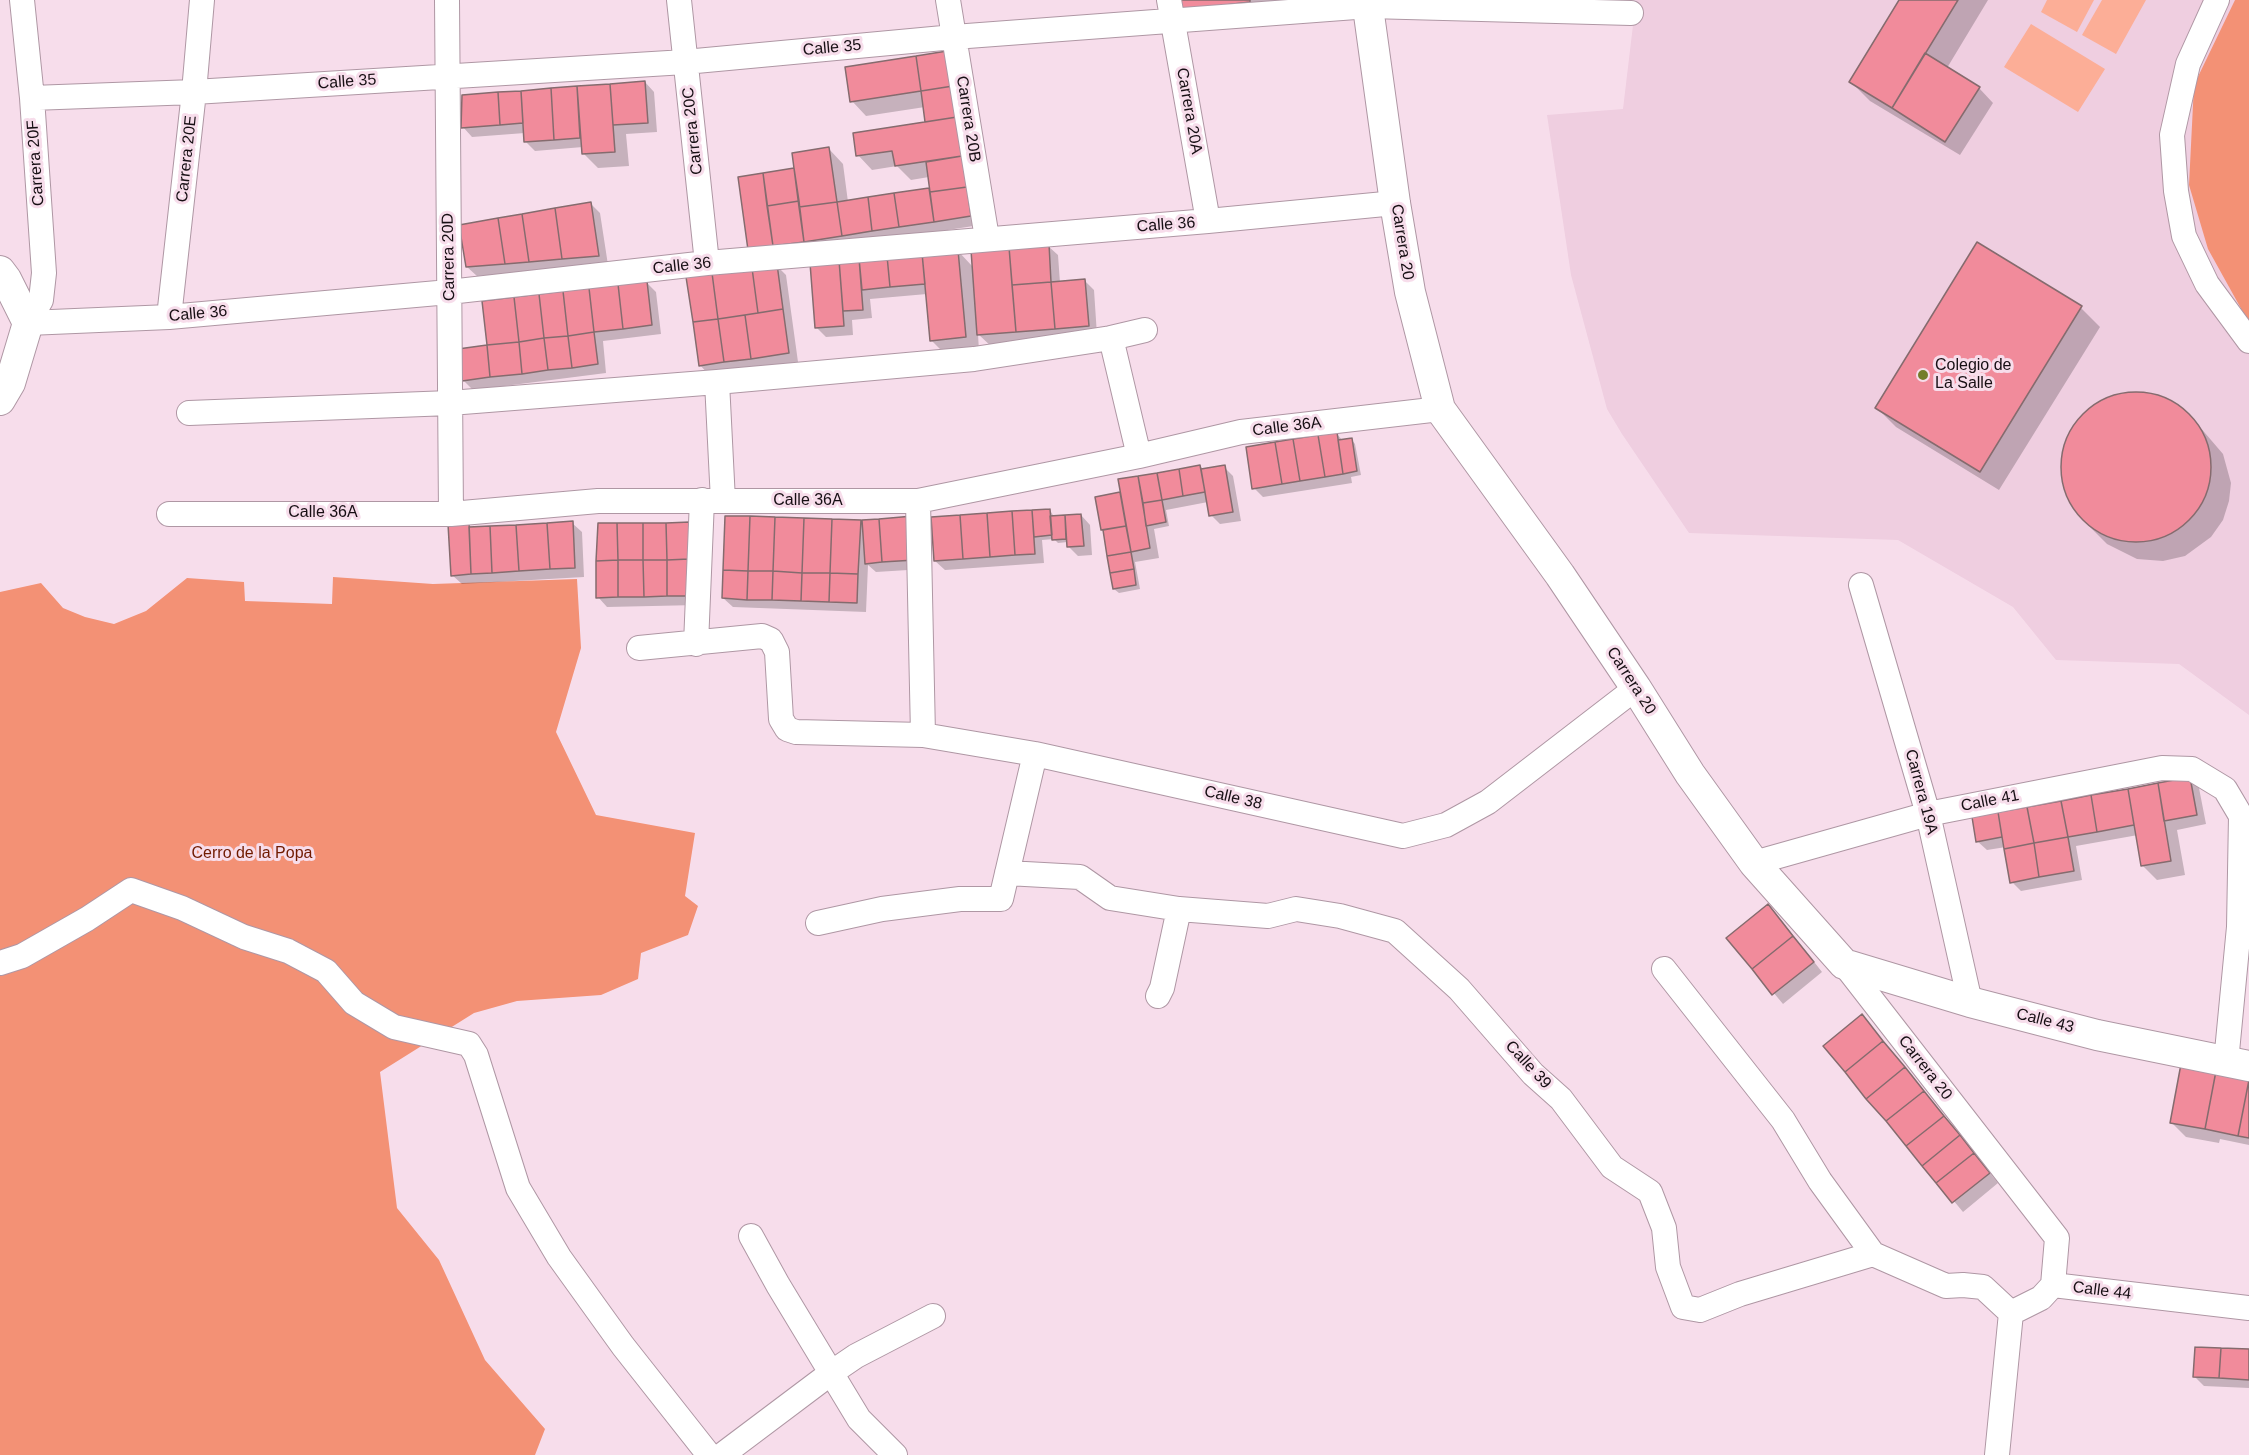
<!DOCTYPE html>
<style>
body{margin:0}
canvas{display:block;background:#f7ddeb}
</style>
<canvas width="2249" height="1455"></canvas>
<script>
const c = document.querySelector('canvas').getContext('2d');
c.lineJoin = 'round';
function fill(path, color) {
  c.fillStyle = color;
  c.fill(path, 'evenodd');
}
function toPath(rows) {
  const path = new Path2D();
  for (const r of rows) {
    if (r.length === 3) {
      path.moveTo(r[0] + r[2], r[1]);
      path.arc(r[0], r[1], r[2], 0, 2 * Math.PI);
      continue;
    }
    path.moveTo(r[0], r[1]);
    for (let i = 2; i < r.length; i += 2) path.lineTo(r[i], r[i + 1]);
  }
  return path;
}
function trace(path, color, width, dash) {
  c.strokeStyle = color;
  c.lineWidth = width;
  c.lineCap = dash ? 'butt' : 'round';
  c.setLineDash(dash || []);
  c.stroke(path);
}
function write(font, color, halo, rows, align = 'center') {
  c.font = font + ' Arial,sans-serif';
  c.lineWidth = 6;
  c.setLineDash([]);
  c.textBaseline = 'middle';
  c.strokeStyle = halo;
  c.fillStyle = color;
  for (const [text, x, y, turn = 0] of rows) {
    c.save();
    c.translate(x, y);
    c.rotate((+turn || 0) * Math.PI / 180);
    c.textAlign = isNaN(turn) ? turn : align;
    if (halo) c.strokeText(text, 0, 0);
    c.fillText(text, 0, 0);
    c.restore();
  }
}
fill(toPath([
 [1636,0,2249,0,2249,715,2179,664,2056,660,2013,607,1898,540,1689,533,1622,434,1607,409,1571,275,1547,115,1623,109]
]), '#efcee0');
fill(toPath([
 [2047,0,2094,0,2077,32,2041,12],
 [2102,0,2146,0,2116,54,2082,35],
 [2031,24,2105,69,2078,112,2004,67]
]), '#fcae97');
fill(toPath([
 [2235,0,2249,0,2249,323,2208,249,2189,185,2194,85],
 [333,577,433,584,577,579,581,648,556,732,596,815,695,833,685,896,698,906,688,935,641,953,638,979,601,995,517,1001,474,1013,380,1072,397,1208,439,1260,485,1360,545,1429,535,1455,0,1455,0,592,41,583,63,608,85,617,114,624,146,611,187,578,244,582,245,601,332,604]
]), '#f39175');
fill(toPath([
 [1177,0,1341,0,1263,10],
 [1901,0,1988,0,1947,68,1979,88,1993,103,1960,155,1870,101,1851,82],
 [947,53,980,225,759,259,793,169,829,149,843,164,848,202,931,189,929,177,911,180,897,166,872,170,858,155,928,123,925,107,866,116,852,101],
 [645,82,654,92,657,132,626,134,629,166,598,168,583,153,583,147,535,151,526,142,525,133,472,137,463,127,463,96],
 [591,204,600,213,608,265,477,276,467,267],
 [1048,246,1058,255,1060,283,1085,281,1094,290,1097,335,993,348,978,334,979,351,945,354,931,340,927,294,870,299,872,318,852,320,853,335,826,337,817,328,812,264,958,251,973,267],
 [777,266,786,275,798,362,709,375,700,365,688,278],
 [647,283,656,292,661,334,603,341,606,373,473,390,463,380,488,346],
 [2081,308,2100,327,1999,490,1896,427,1877,408],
 [2150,393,2180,406,2199,426,2223,454,2231,483,2229,501,2223,520,2211,537,2185,556,2163,561,2137,559,2107,544,2087,524,2069,499,2061,466,2069,434,2098,402,2118,395],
 [1336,433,1343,441,1351,439,1355,444,1361,475,1351,477,1352,483,1263,497,1254,488],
 [1200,466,1204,470,1224,467,1233,476,1241,521,1220,524,1211,515,1208,502,1166,510,1169,526,1154,529,1159,558,1135,562,1140,589,1119,593,1114,589,1097,498,1122,493,1120,481],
 [1050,510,1054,517,1081,515,1090,525,1092,555,1078,556,1068,546,1068,542,1058,543,1054,539,1042,540,1044,563,945,570,935,561,933,518],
 [860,521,924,569,876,572,868,565,866,612,733,607,723,598],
 [572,523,582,532,584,577,462,584,452,575,468,524,473,529],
 [599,524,698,605,607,607,598,597],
 [2190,779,2199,788,2206,824,2177,830,2185,875,2157,880,2143,866,2138,835,2076,846,2082,880,2021,891,2012,882,2006,847,1987,850,1977,841,1973,818,2127,790,2129,792],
 [1768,906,1782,921,1822,972,1783,1004,1728,938],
 [1862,1016,1998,1183,1963,1212,1825,1046],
 [2249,1078,2249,1145,2220,1139,2219,1143,2186,1137,2171,1122],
 [2249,1351,2249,1388,2204,1386,2195,1377]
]), '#0003');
const building = toPath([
 [1176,0,1250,0,1250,2,1177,11,1176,0],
 [1899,0,1958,0,1892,108,1849,82,1899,0],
 [947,51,953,86,921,91,916,56,947,51],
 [1925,53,1980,87,1945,142,1892,108,1925,53],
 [916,56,921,91,850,102,845,67,916,56],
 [645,81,648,123,613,125,610,84,645,81],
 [610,84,615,152,582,154,577,86,610,84],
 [577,86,580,138,554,140,551,88,577,86],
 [953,86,957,117,925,122,921,91,953,86],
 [551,88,554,140,524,142,521,91,551,88],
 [521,91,523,123,500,125,498,92,521,91],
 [498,92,500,125,461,128,462,95,498,92],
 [957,117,962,156,895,166,892,151,856,156,853,133,957,117],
 [829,147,837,202,799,207,792,153,829,147],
 [962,156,967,187,930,192,926,162,962,156],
 [794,168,799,201,767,206,763,173,794,168],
 [763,173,773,246,748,250,738,177,763,173],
 [967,187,971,216,934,222,930,192,967,187],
 [929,188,934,222,899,227,894,193,929,188],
 [894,193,899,227,872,231,868,197,894,193],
 [868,197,872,231,842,236,837,202,868,197],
 [799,201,804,242,773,246,767,206,799,201],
 [591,202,599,256,562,259,555,208,591,202],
 [837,202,842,236,804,242,799,207,837,202],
 [555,208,562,259,529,262,522,214,555,208],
 [522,214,529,262,505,264,498,218,522,214],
 [498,218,505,264,466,267,459,225,498,218],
 [1977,242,2082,306,1980,472,1875,408,1977,242],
 [1049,244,1051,282,1012,285,1009,247,1049,244],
 [1009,247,1016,332,977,335,971,250,1009,247],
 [958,250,966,337,930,341,922,253,958,250],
 [922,253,925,284,890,287,887,256,922,253],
 [887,256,890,287,862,290,859,258,887,256],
 [859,258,863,310,843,311,839,260,859,258],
 [839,260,844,326,815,328,810,263,839,260],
 [777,264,783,309,758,313,752,268,777,264],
 [752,268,758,313,718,319,712,273,752,268],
 [712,273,718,319,693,322,686,277,712,273],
 [1085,279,1089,326,1055,329,1051,282,1085,279],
 [647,281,652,325,623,329,618,284,647,281],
 [1051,282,1055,329,1016,332,1012,285,1051,282],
 [618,284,623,329,594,332,589,288,618,284],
 [589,288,594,332,568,336,563,291,589,288],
 [563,291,568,336,544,338,539,294,563,291],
 [539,294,544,338,519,342,514,297,539,294],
 [514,297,519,342,487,345,482,301,514,297],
 [783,309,789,353,751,359,745,315,783,309],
 [745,315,751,359,724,362,718,319,745,315],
 [718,319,724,362,699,366,693,322,718,319],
 [594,332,598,364,572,368,568,336,594,332],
 [568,336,572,368,548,370,544,338,568,336],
 [544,338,548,370,522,374,519,342,544,338],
 [519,342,522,374,490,377,487,345,519,342],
 [487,345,490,377,462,381,458,349,487,345],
 [2136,467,75],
 [1337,432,1343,474,1325,477,1318,435,1337,432],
 [1318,435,1325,477,1300,481,1293,439,1318,435],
 [1352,438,1357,471,1343,474,1338,440,1352,438],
 [1293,439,1300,481,1282,484,1275,442,1293,439],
 [1275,442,1282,484,1252,489,1246,447,1275,442],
 [1200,465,1205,492,1183,496,1179,469,1200,465],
 [1225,465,1233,512,1209,516,1201,469,1225,465],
 [1179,469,1183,496,1162,500,1157,473,1179,469],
 [1157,473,1162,500,1143,503,1138,476,1157,473],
 [1138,476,1150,548,1131,552,1118,479,1138,476],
 [1120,492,1126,526,1101,530,1095,497,1120,492],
 [1162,500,1166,522,1146,526,1143,503,1162,500],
 [1050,509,1052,535,1034,537,1032,510,1050,509],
 [1032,510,1035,554,1015,555,1012,511,1032,510],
 [1012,511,1015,555,990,557,987,513,1012,511],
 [987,513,990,557,963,559,960,515,987,513],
 [1081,514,1084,546,1067,547,1065,515,1081,514],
 [960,515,963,559,934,561,931,517,960,515],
 [1065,515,1066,539,1052,540,1050,516,1065,515],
 [725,516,750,516,748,571,723,570,725,516],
 [750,516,775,517,773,571,748,571,750,516],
 [913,516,915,560,882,562,879,519,913,516],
 [775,517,804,518,802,573,773,571,775,517],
 [804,518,832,519,830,573,802,573,804,518],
 [832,519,861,520,858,574,830,573,832,519],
 [879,519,882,562,865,564,862,520,879,519],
 [573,521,575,568,550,569,547,523,573,521],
 [469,522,471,574,451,576,448,524,469,522],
 [690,522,689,559,667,560,666,523,690,522],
 [547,523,550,569,519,571,516,525,547,523],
 [598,523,617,523,618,560,596,561,598,523],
 [617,523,643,523,643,560,618,560,617,523],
 [643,523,666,523,667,560,643,560,643,523],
 [516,525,519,571,492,573,490,526,516,525],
 [490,526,492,573,471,574,469,527,490,526],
 [1126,526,1131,552,1107,556,1103,530,1126,526],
 [1131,552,1134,569,1110,573,1107,556,1131,552],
 [689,559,689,596,667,596,667,560,689,559],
 [618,560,618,597,596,598,596,561,618,560],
 [618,560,643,560,644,597,618,597,618,560],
 [643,560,667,560,667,596,644,597,643,560],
 [1134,569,1136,585,1113,589,1110,573,1134,569],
 [723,570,748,571,747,600,722,598,723,570],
 [748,571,773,571,772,600,747,600,748,571],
 [773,571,802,573,801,601,772,600,773,571],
 [802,573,830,573,829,602,801,601,802,573],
 [830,573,858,574,857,603,829,602,830,573],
 [2190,777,2197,815,2164,821,2158,783,2190,777],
 [2158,783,2171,861,2141,866,2128,789,2158,783],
 [2128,789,2134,825,2097,832,2091,795,2128,789],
 [2091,795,2097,832,2068,837,2061,801,2091,795],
 [2061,801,2068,837,2034,843,2027,807,2061,801],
 [2027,807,2034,843,2004,849,1998,812,2027,807],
 [1998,812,2002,837,1976,842,1972,817,1998,812],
 [2068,837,2074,871,2039,877,2034,843,2068,837],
 [2034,843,2039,877,2010,883,2004,849,2034,843],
 [1768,904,1793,936,1752,969,1726,938,1768,904],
 [1793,936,1814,962,1772,995,1752,969,1793,936],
 [1862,1014,1883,1041,1845,1072,1823,1046,1862,1014],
 [1883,1041,1905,1067,1866,1099,1845,1072,1883,1041],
 [2181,1064,2216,1071,2205,1129,2170,1123,2181,1064],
 [1905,1067,1924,1091,1886,1121,1866,1099,1905,1067],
 [2216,1071,2249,1080,2238,1136,2205,1129,2216,1071],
 [2249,1080,2249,1138,2238,1136,2249,1080],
 [1924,1091,1944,1116,1906,1146,1886,1121,1924,1091],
 [1944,1116,1960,1135,1922,1166,1906,1146,1944,1116],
 [1960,1135,1974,1153,1936,1183,1922,1166,1960,1135],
 [1974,1153,1990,1173,1952,1203,1936,1183,1974,1153],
 [2195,1347,2221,1348,2219,1378,2193,1377,2195,1347],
 [2221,1348,2249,1349,2249,1380,2219,1378,2221,1348]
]);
fill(building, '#f18b9b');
trace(building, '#856b6e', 1.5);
const minor = toPath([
 [22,0,32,98,44,273,41,300,28,323],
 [447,0,451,514],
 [679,0,707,263],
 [948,0,987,238],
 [1169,0,1208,221],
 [2217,0,2188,64,2172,135,2176,191,2184,236,2207,284,2249,341],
 [32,98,194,92,685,62,954,37,1369,6,1631,13],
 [169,317,194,92,202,0],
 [28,323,169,317,449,292,707,263,1208,221,1395,203],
 [1111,338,1139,456],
 [717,382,723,501],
 [189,413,450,403,717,382,974,359,1111,338,1145,330],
 [918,501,923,735],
 [169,514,451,514,598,501,918,501,1139,456,1241,432,1440,409],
 [1861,585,1928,814,1970,1002],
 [696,644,702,500],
 [639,648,762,636,771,640,777,652,781,719,787,729,796,732,923,735,1035,754,1403,836,1446,825,1488,802,1636,688],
 [1754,863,1928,814,2162,768,2192,769,2225,789,2241,816,2239,927,2226,1062],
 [1007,873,1080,877,1110,898,1179,909,1268,916,1296,909,1340,916,1395,931,1459,989,1533,1074,1561,1099,1612,1167,1650,1192,1664,1228,1668,1267,1683,1307,1700,1310,1740,1294,1873,1254],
 [818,923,882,909,960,899,1001,899,1035,754],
 [0,963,22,956,87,919,131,890,182,908,244,937,288,951,326,971,354,1003,394,1027,469,1044,476,1055,518,1188,559,1257,623,1346,709,1455],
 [1844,964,2057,1238,2053,1285],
 [1664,969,1783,1120,1820,1181,1873,1254,1946,1286,1963,1285,1983,1287,2011,1313,2041,1298,2053,1285],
 [1158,996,1162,988,1179,909],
 [751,1236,778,1285,859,1419,895,1455],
 [2053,1285,2249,1308],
 [722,1455,831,1373,856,1356,933,1316],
 [1997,1455,2011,1313]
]);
const tertiary = toPath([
 [1367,0,1395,203,1410,292,1440,409,1560,575,1636,688,1690,774,1754,863,1844,964,1970,1002,2097,1035,2249,1066],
 [0,271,6,279,28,323,10,383,0,400]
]);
trace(minor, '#af97a4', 26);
trace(tertiary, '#af97a4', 32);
trace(minor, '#fff', 24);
trace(tertiary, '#fff', 30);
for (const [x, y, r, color] of [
 [1923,375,6,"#737d29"]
]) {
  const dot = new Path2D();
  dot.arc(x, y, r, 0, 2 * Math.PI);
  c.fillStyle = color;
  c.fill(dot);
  trace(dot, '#f7ddeb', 2);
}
write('16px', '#170f14', '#f7ddeb', [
 ["Calle 35",832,48,-5],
 ["Calle 35",347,82,-4],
 ["Carrera 20A",1189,111,80],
 ["Carrera 20B",968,119,81],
 ["Carrera 20C",693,131,-96],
 ["Carrera 20E",187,159,-84],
 ["Carrera 20F",36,163,-94],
 ["Calle 36",1166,225,-4],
 ["Carrera 20",1402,242,81],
 ["Carrera 20D",449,257,-91],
 ["Calle 36",682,266,-6],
 ["Calle 36",198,314,-5],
 ["Calle 36A",1287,427,-7],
 ["Calle 36A",808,501],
 ["Calle 36A",323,513],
 ["Carrera 20",1631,681,57],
 ["Carrera 19A",1921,792,75],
 ["Calle 38",1233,798,13],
 ["Calle 41",1990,801,-11],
 ["Calle 43",2045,1021,14],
 ["Calle 39",1528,1065,47],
 ["Carrera 20",1925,1068,52],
 ["Calle 44",2102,1291,7]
]);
write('16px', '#170f14', '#f7ddeb', [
 ["Colegio de",1935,366],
 ["La Salle",1935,384]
], 'left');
write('16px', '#701a00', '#f7ddeb', [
 ["Cerro de la Popa",252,854]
]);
</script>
